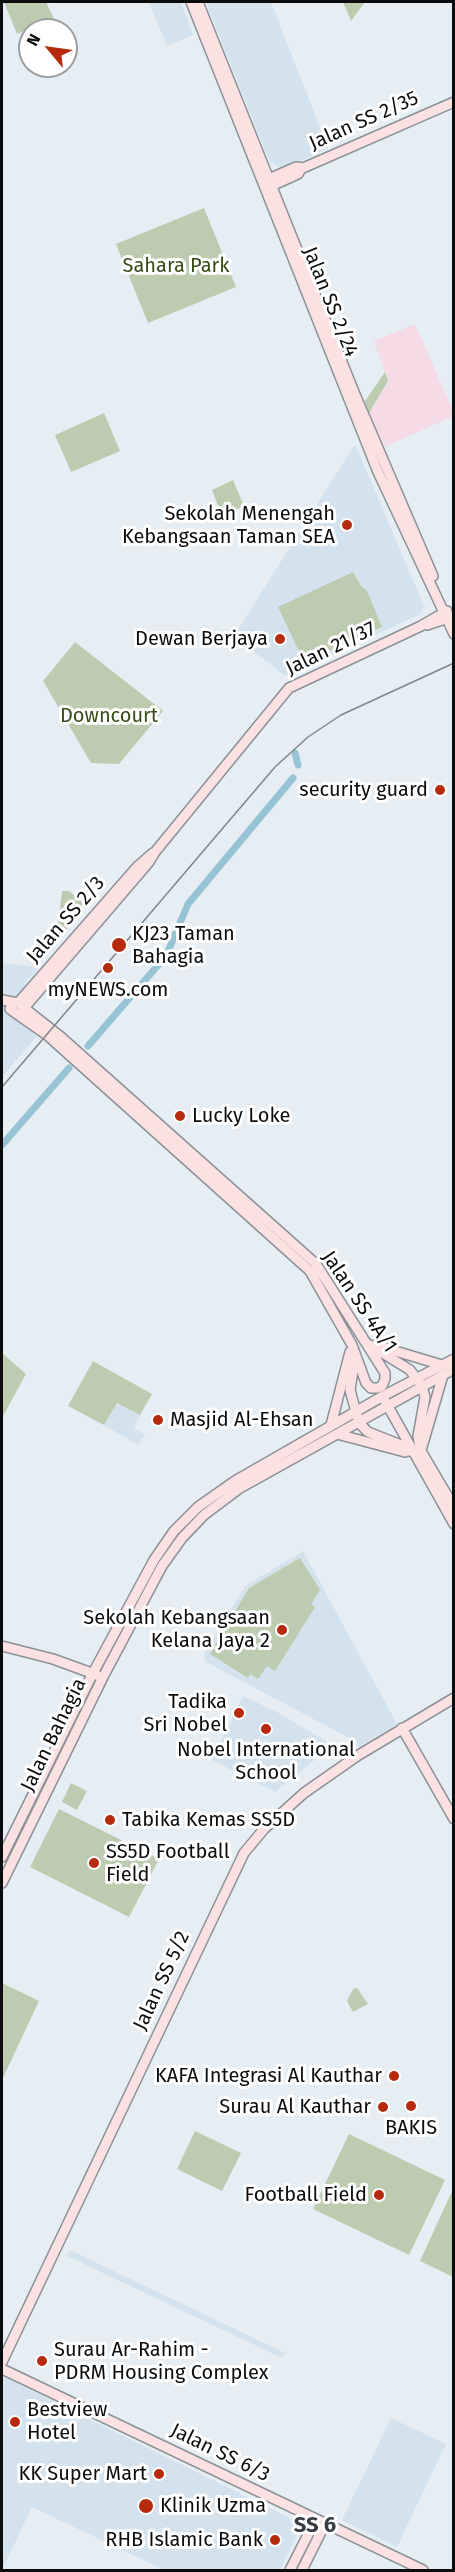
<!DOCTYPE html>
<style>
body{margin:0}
#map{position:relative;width:455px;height:2572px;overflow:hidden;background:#e6eef4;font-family:"Fira Sans",sans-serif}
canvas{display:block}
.frame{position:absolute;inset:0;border:3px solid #0a0c0e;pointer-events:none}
.north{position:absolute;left:18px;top:18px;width:60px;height:60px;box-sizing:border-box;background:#fff;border:2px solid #9d9e9f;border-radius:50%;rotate:299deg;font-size:16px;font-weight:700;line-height:24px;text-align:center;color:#0a0c0e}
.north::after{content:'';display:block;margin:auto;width:21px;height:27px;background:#b62a0d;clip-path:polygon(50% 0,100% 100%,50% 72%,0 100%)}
</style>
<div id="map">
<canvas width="455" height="2572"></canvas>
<div class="frame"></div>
<div class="north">N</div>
</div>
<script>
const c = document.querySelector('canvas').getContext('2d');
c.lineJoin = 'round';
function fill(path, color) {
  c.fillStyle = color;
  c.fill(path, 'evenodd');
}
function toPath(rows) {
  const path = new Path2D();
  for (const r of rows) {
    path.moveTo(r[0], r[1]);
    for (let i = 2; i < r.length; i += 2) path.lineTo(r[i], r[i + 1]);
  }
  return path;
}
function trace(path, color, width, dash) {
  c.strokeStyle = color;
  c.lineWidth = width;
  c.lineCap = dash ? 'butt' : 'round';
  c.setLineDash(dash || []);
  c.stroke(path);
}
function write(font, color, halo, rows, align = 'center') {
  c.font = font + ' "Fira Sans",sans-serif';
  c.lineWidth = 6;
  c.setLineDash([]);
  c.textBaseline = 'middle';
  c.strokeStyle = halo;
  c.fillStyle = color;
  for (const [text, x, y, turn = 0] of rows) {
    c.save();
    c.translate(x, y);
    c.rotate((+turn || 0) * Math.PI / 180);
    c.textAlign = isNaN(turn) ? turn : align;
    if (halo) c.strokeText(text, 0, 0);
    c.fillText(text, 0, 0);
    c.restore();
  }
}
fill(toPath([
 [149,2,181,2,193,35,167,46],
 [206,2,271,2,328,148,283,169,270,162],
 [355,444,424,606,421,614,285,676,234,636],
 [2,963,40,967,25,983,22,1024,37,1036,2,1077],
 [117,1403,140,1415,134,1428,145,1434,138,1445,104,1425],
 [303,1551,397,1724,359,1747,351,1739,206,1662,204,1654,245,1586],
 [243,1696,277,1712,333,1745,275,1792,212,1760],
 [70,2250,285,2353,282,2358,67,2256],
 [2,2376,302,2524,280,2570,164,2570,32,2507,2,2570],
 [391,2418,446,2444,397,2547,342,2520]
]), '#d3e2ec');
fill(toPath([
 [415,324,453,411,453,416,387,446,380,444,369,413,388,381,374,341]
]), '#f4dbe5');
fill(toPath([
 [4,2,46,2,54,19,17,34],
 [343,2,365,2,351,21],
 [204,208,236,287,148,323,116,244],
 [385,372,388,381,369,413,365,401],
 [104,413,120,451,71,472,55,435],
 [233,480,244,506,222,516,212,490],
 [353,572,361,586,367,591,382,627,304,662,278,607],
 [75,642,163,711,119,764,91,763,43,681],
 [62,891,69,891,82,902,82,910,65,931,57,932],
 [2,1353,26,1374,2,1418],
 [93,1361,152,1394,140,1415,117,1403,104,1425,68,1406],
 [300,1558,320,1590,311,1604,315,1607,275,1671,267,1666,258,1679,250,1674,248,1678,210,1654,249,1588],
 [71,1783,87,1791,77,1810,62,1802],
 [59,1809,159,1859,129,1917,30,1867],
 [2,1983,39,2001,2,2080],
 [357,1988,368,2004,353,2012,347,2001,353,1989],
 [195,2131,241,2153,222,2191,177,2169],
 [349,2134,445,2180,409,2255,313,2209],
 [453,2189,453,2277,420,2261]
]), '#bdccb0');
trace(toPath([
 [295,753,298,765],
 [88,1046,166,956,188,904,293,778],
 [2,1145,69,1068]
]), '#96c4d5', 7);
const secondary = toPath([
 [191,2,378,472,454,634],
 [198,2,354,392,433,576],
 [264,181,296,167,303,168,454,102],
 [267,188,298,174,301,169],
 [427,625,454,616],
 [2,1000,18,1003,61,1037,316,1264,385,1373,385,1379,382,1386,378,1388,371,1388,366,1383,352,1345,310,1271,47,1035,10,1009],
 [18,1003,137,867,153,853],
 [24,1008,149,862,155,852,289,688,421,626,447,611],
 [368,1344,410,1370,422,1386,425,1397,418,1436,421,1451,454,1507],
 [375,1345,442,1365],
 [353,1353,354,1364,350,1390,359,1423,368,1432,401,1445,409,1451],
 [385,1401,454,1524],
 [331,1425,350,1352],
 [337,1434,405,1452],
 [422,1447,443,1375],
 [2,1646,53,1659,97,1675],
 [402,1728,454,1819],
 [2,1857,93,1673,154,1560,174,1531,198,1507,235,1481,383,1396,454,1359],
 [2,1883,103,1677,162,1566,182,1538,204,1515,240,1488,454,1369],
 [2,2362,244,1853,264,1829,304,1793,357,1756,454,1698],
 [2,2369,423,2570],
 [290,2570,316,2519],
 [302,2570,325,2524]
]);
trace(secondary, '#8a9197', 12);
trace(secondary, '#fce1e2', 9);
trace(toPath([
 [2,1087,275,767,308,737,341,715,454,663]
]), '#80868a', 1.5);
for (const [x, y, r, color] of [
 [347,525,6,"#b62a0d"],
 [280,639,6,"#b62a0d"],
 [440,790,6,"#b62a0d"],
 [119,945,8,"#b62a0d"],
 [108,968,6,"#b62a0d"],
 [180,1116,6,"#b62a0d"],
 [158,1420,6,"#b62a0d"],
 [282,1630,6,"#b62a0d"],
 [239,1713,6,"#b62a0d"],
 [266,1729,6,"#b62a0d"],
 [110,1820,6,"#b62a0d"],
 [94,1863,6,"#b62a0d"],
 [394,2076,6,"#b62a0d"],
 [411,2106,6,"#b62a0d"],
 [383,2107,6,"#b62a0d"],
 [379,2195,6,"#b62a0d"],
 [42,2361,6,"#b62a0d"],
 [15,2422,6,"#b62a0d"],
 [159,2474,6,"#b62a0d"],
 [146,2506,8,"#b62a0d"],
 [275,2540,6,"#b62a0d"]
]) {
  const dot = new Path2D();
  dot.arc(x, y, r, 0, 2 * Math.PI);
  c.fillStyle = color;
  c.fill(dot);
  trace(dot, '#fff', 2);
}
write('20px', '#0a0c0e', '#fff', [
 ["Jalan SS 2/35",364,121,-24],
 ["Jalan SS 2/24",330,302,68],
 ["Jalan 21/37",331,649,-26],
 ["Jalan SS 2/3",66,920,-49],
 ["Jalan SS 4A/1",359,1302,56],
 ["Jalan Bahagia",54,1735,-64],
 ["Jalan SS 5/2",162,1981,-65],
 ["Jalan SS 6/3",220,2453,26]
]);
write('20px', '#354c17', '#fff', [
 ["Sahara Park",176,266],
 ["Downcourt",109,716]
]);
write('20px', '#0a0c0e', '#fff', [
 ["Sekolah Menengah",335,514],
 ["Kebangsaan Taman SEA",335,537],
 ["Dewan Berjaya",268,639],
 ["security guard",428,790],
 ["KJ23 Taman",132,934,"left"],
 ["Bahagia",132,957,"left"],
 ["myNEWS.com",108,990,"center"],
 ["Lucky Loke",192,1116,"left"],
 ["Masjid Al-Ehsan",170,1420,"left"],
 ["Sekolah Kebangsaan",270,1618],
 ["Kelana Jaya 2",270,1641],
 ["Tadika",227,1702],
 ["Sri Nobel",227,1725],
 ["Nobel International",266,1750,"center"],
 ["School",266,1773,"center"],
 ["Tabika Kemas SS5D",122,1820,"left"],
 ["SS5D Football",106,1852,"left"],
 ["Field",106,1875,"left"],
 ["KAFA Integrasi Al Kauthar",382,2076],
 ["Surau Al Kauthar",371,2107],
 ["BAKIS",411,2128,"center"],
 ["Football Field",367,2195],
 ["Surau Ar-Rahim -",54,2350,"left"],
 ["PDRM Housing Complex",54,2373,"left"],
 ["Bestview",27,2410,"left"],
 ["Hotel",27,2433,"left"],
 ["KK Super Mart",147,2474],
 ["Klinik Uzma",160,2506,"left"],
 ["RHB Islamic Bank",263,2540]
], 'right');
write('bold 22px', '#373d42', '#fff', [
 ["SS 6",315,2526]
]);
</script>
